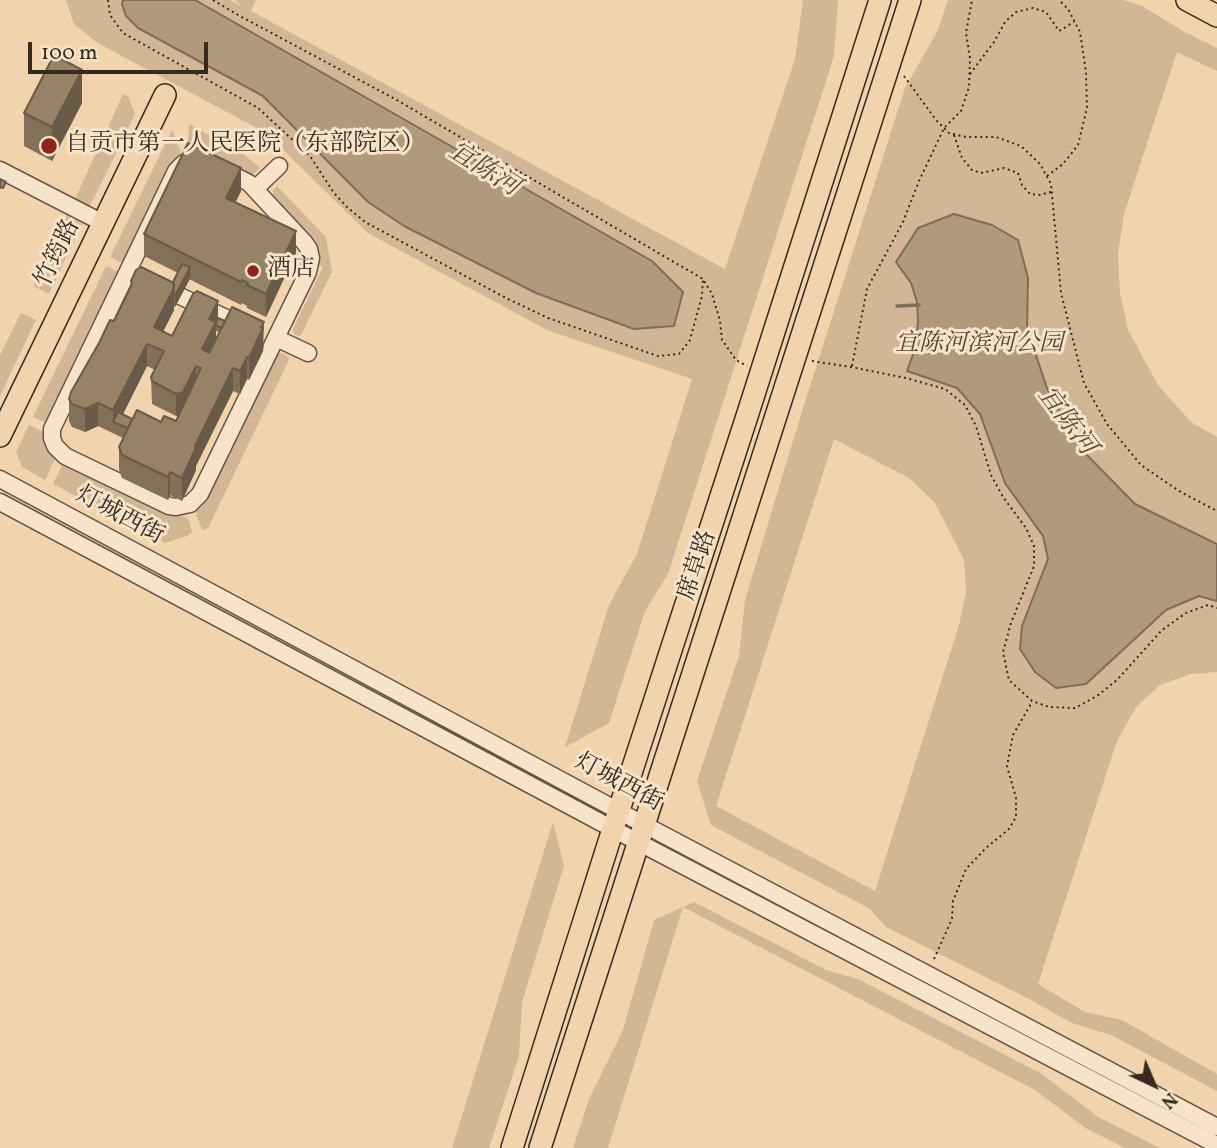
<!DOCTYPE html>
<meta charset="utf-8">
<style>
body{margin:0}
#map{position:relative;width:1217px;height:1148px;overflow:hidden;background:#f1d4ad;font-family:Vollkorn,serif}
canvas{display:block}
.north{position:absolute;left:1119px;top:1050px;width:70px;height:70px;-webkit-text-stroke:5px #f6e3ca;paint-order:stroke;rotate:136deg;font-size:19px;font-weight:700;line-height:28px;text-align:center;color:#352a1d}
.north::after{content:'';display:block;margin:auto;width:24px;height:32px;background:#352a1d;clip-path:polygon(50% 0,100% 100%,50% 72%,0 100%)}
.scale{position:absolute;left:28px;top:42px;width:180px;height:32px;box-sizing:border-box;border:4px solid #352a1d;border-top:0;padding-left:9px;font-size:21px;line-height:24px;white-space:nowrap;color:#352a1d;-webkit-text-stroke:5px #f6e3ca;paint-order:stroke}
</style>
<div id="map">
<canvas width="1217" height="1148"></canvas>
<div class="north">N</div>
<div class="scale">100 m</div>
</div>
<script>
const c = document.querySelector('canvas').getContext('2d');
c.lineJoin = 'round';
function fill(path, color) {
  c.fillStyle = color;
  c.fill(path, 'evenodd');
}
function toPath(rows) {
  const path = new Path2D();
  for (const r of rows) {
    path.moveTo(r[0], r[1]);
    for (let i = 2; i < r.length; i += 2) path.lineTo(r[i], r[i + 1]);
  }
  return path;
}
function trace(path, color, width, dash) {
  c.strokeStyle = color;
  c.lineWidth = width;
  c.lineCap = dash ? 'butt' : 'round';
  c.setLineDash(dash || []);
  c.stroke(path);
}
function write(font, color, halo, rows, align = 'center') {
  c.font = font + ' Vollkorn,"Noto Serif SC",serif';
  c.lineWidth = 6;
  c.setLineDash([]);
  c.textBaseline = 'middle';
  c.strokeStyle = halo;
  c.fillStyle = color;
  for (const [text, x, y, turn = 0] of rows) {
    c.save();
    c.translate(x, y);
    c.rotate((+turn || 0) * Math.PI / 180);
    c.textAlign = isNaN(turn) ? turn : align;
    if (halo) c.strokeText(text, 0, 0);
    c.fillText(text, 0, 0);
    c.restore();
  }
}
fill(toPath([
 [66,0,230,0,242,7,235,0,256,0,251,11,725,269,795,59,803,0,838,0,834,56,668,574,645,611,609,723,565,747,609,605,637,554,692,379,547,330,368,233,277,144,255,127,96,42,74,24],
 [948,0,1123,0,1142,6,1183,31,1217,48,1217,71,1177,52,1124,214,1118,254,1120,293,1128,330,1158,385,1191,422,1217,437,1217,672,1191,674,1160,685,1136,707,1117,741,1038,984,1085,1012,1122,1020,1217,1074,1217,1091,1111,1035,1072,1023,1031,1000,886,927,870,909,711,825,697,781,739,656,745,600,799,421,905,88,937,32],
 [834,439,909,478,935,503,964,560,966,592,959,625,875,891,716,806],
 [123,94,128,96,135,114,95,196,90,205,88,205,75,199],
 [189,124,245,155,260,168,255,173,249,176,188,146],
 [172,130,181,152,126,265,110,257],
 [277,186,326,237,332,272,301,335,299,336,294,334,293,329,323,267,317,264,273,199,273,191],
 [67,215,82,224,49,294,33,286],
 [106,266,123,274,49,424,33,417],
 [21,313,36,320,0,396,0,355],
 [282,353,289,357,289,360,208,528,204,530,202,529,197,517,196,511,269,361,277,354],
 [29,425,48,434,57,455,45,480,22,467,16,452],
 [66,460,187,518,189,521,192,532,187,536,165,543,53,484,64,461],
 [553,822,564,866,522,1002,519,1056,489,1148,452,1148],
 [694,902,826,970,858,979,1042,1074,1098,1117,1160,1148,1125,1148,1087,1129,1035,1090,683,907,608,1148,573,1148,589,1099,623,1030,654,920]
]), '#d1b795');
const water = toPath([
 [123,0,195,0,652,261,683,292,674,326,634,329,536,293,404,226,368,202,263,96,138,28,126,16,122,4,123,0],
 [954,214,992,225,1018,240,1028,278,1027,329,1047,388,1081,449,1135,504,1217,544,1217,601,1199,596,1166,610,1086,684,1056,688,1035,672,1020,649,1022,626,1048,559,1043,536,1005,483,980,414,957,388,907,371,916,346,918,320,917,302,911,283,896,262,918,228,954,214]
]);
fill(water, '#b19a7c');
trace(water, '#7f6d56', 2);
trace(toPath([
 [897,306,919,305]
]), '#7f6d56', 3.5);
const minor = toPath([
 [196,159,206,161,249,183,304,242,309,249,311,258,308,272,200,494,190,504,176,507,169,506,65,456,55,446,52,438,52,429,176,171,184,163,196,159],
 [0,170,103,223],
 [255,189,279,166],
 [161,287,245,327],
 [276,338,308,353],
 [0,479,643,824,1217,1127],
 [0,502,613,829,1217,1145]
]);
const major = toPath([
 [1187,0,1217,16],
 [0,436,165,95],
 [512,1148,619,810,748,413,880,0],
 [540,1148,910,0]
]);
trace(minor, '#645441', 19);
trace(major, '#352a1d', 24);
trace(toPath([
 [108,0,110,15,123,33,258,108,310,156,334,193,347,207,365,222,506,298,548,318,658,356,679,354,690,340,702,296,703,279],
 [213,0,238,15,395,99,703,279,712,294,720,321,722,340,736,360,747,366],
 [970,74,994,42,1005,22,1016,12,1033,8,1046,12,1059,31,1074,22],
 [904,76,936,120,949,133,966,137,996,137,1021,146,1040,164,1051,184,1061,293,1084,383,1107,424,1141,465,1179,491,1217,511],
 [954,135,962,158,972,170,981,173,1004,168,1018,173,1022,185,1030,194,1039,195,1051,192],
 [1047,176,1063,164,1078,145,1087,108,1086,72,1080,32,1068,9,1059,0],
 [812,361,851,367,906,378,945,389,965,405,976,426,991,475,1003,497,1026,528,1034,546,1034,566,1011,623,1003,652,1009,680,1032,701,1049,707,1075,708,1097,696,1117,680,1162,630,1186,613,1208,605,1217,608],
 [852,366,867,289,903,222,919,181,944,128,961,111,969,87,970,58,966,33,972,0],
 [934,959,952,919,953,901,966,869,986,848,1009,829,1016,817,1016,798,1007,766,1013,735,1032,702]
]), '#352a1d', 2, [2, 3.5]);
trace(minor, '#f6e3ca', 16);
trace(major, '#f1d4ad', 21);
fill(toPath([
 [82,103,52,161,24,146,24,113],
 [241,191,235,203,296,253,266,317,247,308,247,306,242,303,241,305,189,279,175,307,174,306,174,310,163,332,172,336,218,318,264,345,263,351,249,380,247,379,240,394,233,391,196,466,196,470,182,501,170,495,168,500,122,478,119,470,119,447,123,438,98,426,85,432,72,427,69,421,69,399,114,321,131,286,131,281,173,282,178,273,144,256,144,234],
 [216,331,219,332,216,340],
 [147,366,155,370,151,377,152,404,176,416,179,415,176,421,161,422,132,419,123,414]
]), '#827059');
fill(toPath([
 [82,70,82,103,52,161,52,127],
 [241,168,241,191,226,221,226,198],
 [296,231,296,253,266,317,266,294],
 [190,267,190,279,175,307,175,296],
 [174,288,174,310,155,347,154,327],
 [218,301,218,323,216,325,216,344,202,372,202,349,209,319],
 [264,322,263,351,249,380,249,358],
 [147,344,147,366,118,424,113,422,113,433,113,410],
 [247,357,247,379,240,394,240,371],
 [196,366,196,388,183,415,176,416,176,394],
 [233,368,233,391,196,466,196,470,182,501,182,478,195,446],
 [98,403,98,426,85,432,85,409],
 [170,472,170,495,168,500,168,477]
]), '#6a5b49');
const building = toPath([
 [54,55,82,70,52,127,24,113,54,55],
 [188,143,241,168,226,198,296,231,266,294,247,285,248,283,242,280,241,282,144,234,188,143],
 [0,179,6,182,3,188,1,187,0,188,0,179],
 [182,264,190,267,175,296,174,295,173,282,182,264],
 [141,267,174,283,174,288,154,327,172,336,193,294,197,291,218,301,209,319,216,322,202,349,209,353,232,307,264,322,261,327,263,328,249,358,247,357,240,371,233,368,195,446,196,447,182,478,170,472,168,477,122,455,119,447,137,410,161,422,164,416,176,421,201,368,196,366,183,392,176,394,152,381,151,377,164,351,147,344,113,410,98,403,85,409,72,404,69,399,71,392,99,343,110,320,114,321,132,284,131,281,136,270,141,267],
 [218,318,225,321,222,328,215,325,218,318],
 [118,412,132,419,128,428,113,422,118,412]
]);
fill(building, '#978268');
trace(building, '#6a5b49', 2);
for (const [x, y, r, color] of [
 [49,146,9,"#8f2418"],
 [253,271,7,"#8f2418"]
]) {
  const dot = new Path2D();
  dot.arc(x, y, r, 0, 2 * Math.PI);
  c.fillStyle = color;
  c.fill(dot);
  trace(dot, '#f6e3ca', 2.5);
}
write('24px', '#352a1d', '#f6e3ca', [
 ["自贡市第一人民医院（东部院区）",65,146],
 ["酒店",267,271]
], 'left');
write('24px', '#352a1d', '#f6e3ca', [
 ["竹筠路",59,254,-64],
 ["灯城西街",119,517,28],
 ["席草路",699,566,-72],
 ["灯城西街",618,784,28]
]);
write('italic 24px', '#544635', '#f6e3ca', [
 ["宜陈河滨河公园",979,346]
]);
write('italic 26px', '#5a4c3a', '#f6e3ca', [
 ["宜陈河",483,171,32],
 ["宜陈河",1065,422,53]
]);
</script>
